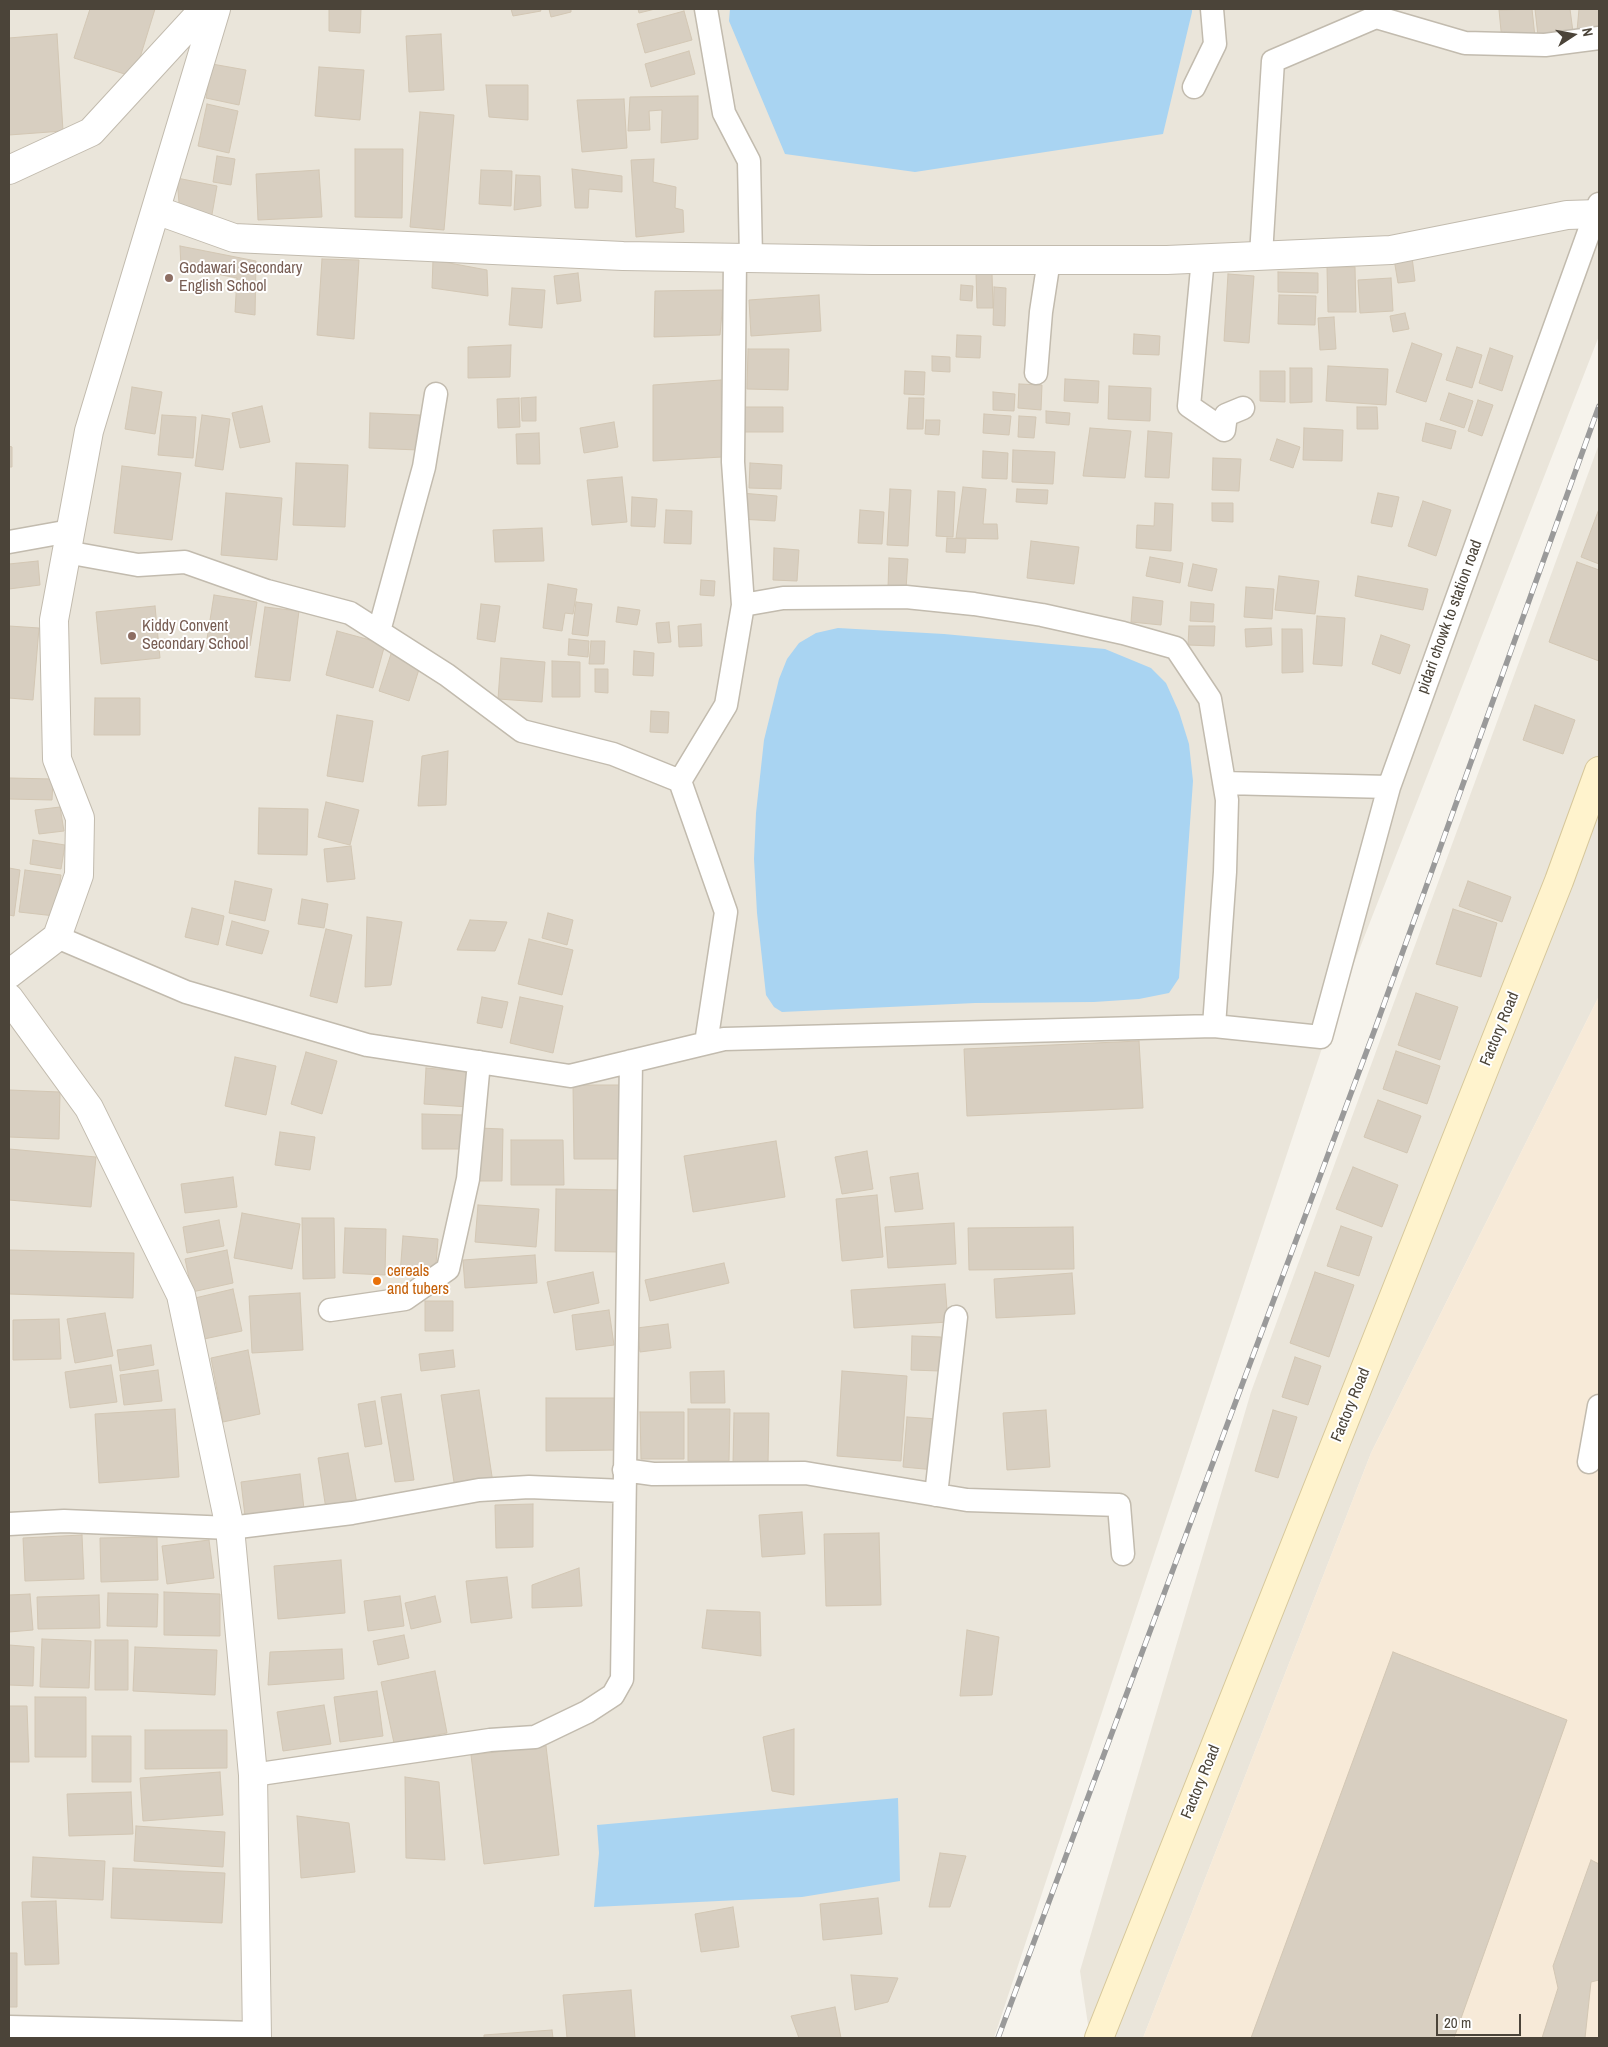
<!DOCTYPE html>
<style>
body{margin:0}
#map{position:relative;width:1608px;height:2047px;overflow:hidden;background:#f6f3ec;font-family:"Archivo Narrow",sans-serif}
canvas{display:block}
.frame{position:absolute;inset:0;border:10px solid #4b4439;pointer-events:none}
.north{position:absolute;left:1548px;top:10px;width:50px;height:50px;-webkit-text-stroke:4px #fff;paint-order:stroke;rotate:79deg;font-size:14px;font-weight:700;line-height:20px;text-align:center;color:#4b4439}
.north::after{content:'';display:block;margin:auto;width:18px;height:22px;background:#4b4439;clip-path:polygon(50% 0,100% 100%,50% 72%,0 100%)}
.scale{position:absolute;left:1436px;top:2014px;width:85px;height:22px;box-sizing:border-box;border:2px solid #4b4439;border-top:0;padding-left:6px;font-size:15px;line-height:18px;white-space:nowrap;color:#4b4439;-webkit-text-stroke:4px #fff;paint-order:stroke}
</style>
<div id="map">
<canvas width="1608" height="2047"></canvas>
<div class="frame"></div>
<div class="north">N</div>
<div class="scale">20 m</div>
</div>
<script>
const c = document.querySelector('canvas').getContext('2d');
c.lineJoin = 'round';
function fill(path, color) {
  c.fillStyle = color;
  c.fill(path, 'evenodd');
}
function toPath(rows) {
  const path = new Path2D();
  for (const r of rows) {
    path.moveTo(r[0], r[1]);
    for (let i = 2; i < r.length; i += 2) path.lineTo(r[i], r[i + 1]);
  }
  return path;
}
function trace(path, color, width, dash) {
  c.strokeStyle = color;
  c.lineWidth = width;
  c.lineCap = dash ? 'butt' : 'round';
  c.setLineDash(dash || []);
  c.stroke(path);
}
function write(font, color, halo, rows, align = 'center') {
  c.font = font + ' "Archivo Narrow",sans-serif';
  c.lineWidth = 4;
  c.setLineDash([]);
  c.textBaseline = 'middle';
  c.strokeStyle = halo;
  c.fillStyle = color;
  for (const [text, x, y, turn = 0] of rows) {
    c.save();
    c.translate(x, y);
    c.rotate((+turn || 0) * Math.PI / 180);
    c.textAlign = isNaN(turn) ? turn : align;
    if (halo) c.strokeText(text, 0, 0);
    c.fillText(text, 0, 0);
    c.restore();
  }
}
fill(toPath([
 [9,9,1599,9,1599,336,1329,1027,994,2038,9,2038],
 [1599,444,1599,996,1371,1453,1143,2038,1090,2038,1080,1971,1251,1392]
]), '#eae5da');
fill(toPath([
 [1599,996,1599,2038,1143,2038,1371,1453]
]), '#f7ead8');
fill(toPath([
 [730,9,1192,9,1192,12,1163,134,915,172,785,154,729,21],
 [838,628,944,634,1105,649,1151,668,1166,683,1179,712,1189,744,1193,781,1179,978,1169,993,1139,999,1094,1002,975,1003,782,1012,774,1007,766,995,757,913,754,859,756,813,764,740,779,679,787,659,799,643,816,633],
 [898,1798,900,1881,802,1897,594,1907,599,1853,597,1825]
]), '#a9d4f2');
const building = toPath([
 [90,9,155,9,134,77,74,58,90,9],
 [329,9,361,9,360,33,329,31,329,9],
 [511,9,540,9,541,11,513,16,511,9],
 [549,9,571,9,571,12,551,17,549,9],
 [638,9,655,9,639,13,638,9],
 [1532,9,1535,37,1502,41,1499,10,1532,9],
 [1535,9,1570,9,1573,32,1538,36,1535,9],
 [1579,9,1599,9,1599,33,1577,31,1579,9],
 [684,11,692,40,645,53,637,24,684,11],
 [57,34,63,131,9,135,9,38,57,34],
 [441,34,444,90,409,92,406,36,441,34],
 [689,51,695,74,651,87,645,64,689,51],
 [212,64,246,70,239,105,206,98,212,64],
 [319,67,364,70,360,120,315,116,319,67],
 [486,85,528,85,528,120,489,117,486,85],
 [698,96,698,139,661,143,662,110,649,111,650,130,628,131,630,97,698,96],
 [624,99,627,148,582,152,577,100,624,99],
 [207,104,238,111,229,153,198,146,207,104],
 [420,112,454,115,444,230,410,227,420,112],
 [355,149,403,149,402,218,355,217,355,149],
 [217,156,235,159,231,185,213,182,217,156],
 [654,159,653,182,676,187,675,208,683,210,684,232,636,237,631,160,654,159],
 [572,169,622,176,622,192,589,189,588,208,575,208,572,169],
 [319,170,322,217,258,220,256,174,319,170],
 [481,170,512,171,511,206,479,204,481,170],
 [516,175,540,176,541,206,514,210,516,175],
 [177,178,217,186,211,220,180,215,177,178],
 [180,246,256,261,255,315,235,312,237,278,181,267,180,246],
 [1412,257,1415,281,1398,283,1394,259,1412,257],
 [322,259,359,260,354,339,317,335,322,259],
 [433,260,487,270,488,296,432,288,433,260],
 [1327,267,1355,267,1356,312,1328,312,1327,267],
 [1278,272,1318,273,1318,293,1278,292,1278,272],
 [578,273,581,301,557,304,554,276,578,273],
 [976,273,992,273,993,308,977,308,976,273],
 [1228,274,1254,276,1249,343,1224,341,1228,274],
 [1391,278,1393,311,1360,313,1358,280,1391,278],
 [961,285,973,286,972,301,960,300,961,285],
 [994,287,1006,288,1005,326,993,325,994,287],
 [512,288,545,290,542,328,509,325,512,288],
 [724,290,720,335,654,337,655,291,724,290],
 [819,295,821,331,751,336,749,300,819,295],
 [1279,295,1316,296,1315,325,1278,324,1279,295],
 [1405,313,1409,329,1393,332,1390,316,1405,313],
 [1334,317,1336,349,1320,350,1318,318,1334,317],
 [1134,334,1160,336,1159,355,1133,354,1134,334],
 [957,335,981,336,980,358,956,357,957,335],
 [1412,343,1442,354,1426,402,1396,392,1412,343],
 [511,345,510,377,468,378,468,347,511,345],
 [1457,347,1482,355,1472,388,1446,380,1457,347],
 [1490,348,1513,356,1502,391,1479,383,1490,348],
 [748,349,789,349,788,390,747,389,748,349],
 [932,356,950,357,950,372,932,371,932,356],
 [1328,366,1388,369,1386,405,1326,401,1328,366],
 [1290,368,1312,368,1312,402,1290,403,1290,368],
 [905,371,925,372,924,395,904,394,905,371],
 [1260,371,1285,371,1285,402,1260,401,1260,371],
 [1065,379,1099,381,1098,403,1064,401,1065,379],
 [721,380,722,457,653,461,653,385,721,380],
 [1019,384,1042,385,1041,410,1018,408,1019,384],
 [1109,386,1151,388,1150,421,1108,419,1109,386],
 [132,387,162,392,155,434,125,429,132,387],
 [993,392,1015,394,1014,411,993,410,993,392],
 [1449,393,1473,401,1464,428,1440,420,1449,393],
 [536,397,536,421,522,421,521,398,536,397],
 [519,398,520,427,498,428,497,399,519,398],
 [909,398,924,398,923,429,907,429,909,398],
 [1478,400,1493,405,1482,436,1468,431,1478,400],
 [262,406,270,442,240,448,232,413,262,406],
 [742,407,783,407,783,432,742,432,742,407],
 [1357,407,1377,407,1378,429,1357,429,1357,407],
 [1046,411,1070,413,1069,425,1046,423,1046,411],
 [370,413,420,415,418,450,369,448,370,413],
 [984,414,1011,416,1009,435,983,433,984,414],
 [162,415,196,417,193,458,158,455,162,415],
 [202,415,230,419,223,470,195,466,202,415],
 [1019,416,1036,417,1034,438,1018,437,1019,416],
 [926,420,940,420,939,435,925,434,926,420],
 [614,422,618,447,584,453,580,428,614,422],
 [1426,423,1456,431,1451,449,1422,441,1426,423],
 [1090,428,1131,431,1125,478,1083,476,1090,428],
 [1304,428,1343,430,1342,461,1303,460,1304,428],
 [1148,431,1172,433,1169,478,1145,477,1148,431],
 [539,433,540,464,517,464,516,434,539,433],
 [1277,439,1300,447,1293,468,1270,460,1277,439],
 [9,446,12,447,12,467,9,467,9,446],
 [1013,450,1055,452,1053,484,1012,482,1013,450],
 [983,451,1008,453,1007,479,982,478,983,451],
 [1213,458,1241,459,1239,491,1212,490,1213,458],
 [296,463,348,465,345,527,293,525,296,463],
 [750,463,782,465,781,489,749,488,750,463],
 [122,466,181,473,172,540,114,533,122,466],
 [622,477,627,522,592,525,587,480,622,477],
 [963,487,986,489,983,524,997,524,998,539,956,538,963,487],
 [890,489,911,490,908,546,887,545,890,489],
 [1017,489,1048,490,1047,504,1016,502,1017,489],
 [938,491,955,492,953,537,936,536,938,491],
 [226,493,282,498,277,560,221,555,226,493],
 [741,493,777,496,775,521,739,519,741,493],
 [1378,493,1399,497,1392,527,1371,523,1378,493],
 [632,497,657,499,655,527,631,526,632,497],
 [1423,501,1451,510,1436,556,1408,546,1423,501],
 [1155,503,1173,504,1171,551,1136,548,1137,525,1154,526,1155,503],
 [1212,503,1233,503,1233,522,1212,521,1212,503],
 [1599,509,1599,564,1581,557,1599,509],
 [666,510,692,511,691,544,664,543,666,510],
 [860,510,884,512,882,544,858,543,860,510],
 [542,528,544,561,495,562,493,530,542,528],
 [947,538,966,539,965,553,946,552,947,538],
 [1031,541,1079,547,1074,584,1027,578,1031,541],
 [774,548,799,550,797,581,773,580,774,548],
 [1150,557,1183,563,1180,583,1146,576,1150,557],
 [889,558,908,559,906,589,888,588,889,558],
 [38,561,40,585,9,589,9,564,38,561],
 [1577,562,1599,570,1599,661,1549,642,1577,562],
 [1193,564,1217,569,1212,591,1188,586,1193,564],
 [1279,576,1319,581,1315,614,1275,610,1279,576],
 [1358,576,1428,589,1423,610,1355,596,1358,576],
 [701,580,715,581,714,596,700,595,701,580],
 [548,584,577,589,573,614,565,613,562,631,543,628,548,584],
 [1246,587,1274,589,1272,619,1244,617,1246,587],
 [214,595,257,602,250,646,207,639,214,595],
 [1133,597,1163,601,1161,625,1131,622,1133,597],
 [576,602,592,604,588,636,572,634,576,602],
 [1191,602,1214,604,1213,622,1190,621,1191,602],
 [481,604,500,606,495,642,477,639,481,604],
 [155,606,160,658,101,664,96,612,155,606],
 [265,607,299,611,290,681,255,677,265,607],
 [618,607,640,610,637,625,616,622,618,607],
 [1317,616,1345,618,1342,666,1313,664,1317,616],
 [669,622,671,642,658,643,656,623,669,622],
 [701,624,702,646,679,647,678,626,701,624],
 [9,626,39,628,33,700,9,698,9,626],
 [1189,626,1215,626,1214,646,1188,645,1189,626],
 [1271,628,1272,645,1246,647,1245,629,1271,628],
 [1282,629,1302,629,1303,672,1282,673,1282,629],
 [337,631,385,644,373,688,326,675,337,631],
 [1381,635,1410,645,1400,674,1372,664,1381,635],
 [569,639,589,641,588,657,568,655,569,639],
 [591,641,605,641,604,664,589,664,591,641],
 [634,651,654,653,653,676,633,675,634,651],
 [391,654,421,663,409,701,379,691,391,654],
 [501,658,545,662,542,702,498,699,501,658],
 [552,661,580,662,580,697,552,697,552,661],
 [595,669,608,669,608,693,595,692,595,669],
 [95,698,140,698,140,735,94,735,95,698],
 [1535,705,1575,720,1563,754,1523,740,1535,705],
 [651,711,669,712,668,733,650,732,651,711],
 [337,715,373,721,363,782,327,776,337,715],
 [448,751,446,805,418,806,422,756,448,751],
 [9,778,53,779,52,800,9,799,9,778],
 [326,802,359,810,350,845,318,837,326,802],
 [60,807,64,831,39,834,35,810,60,807],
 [259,808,308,809,307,855,258,854,259,808],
 [33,840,65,845,61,869,30,864,33,840],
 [351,846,355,879,327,882,324,849,351,846],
 [9,868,20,870,14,916,9,915,9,868],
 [25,870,61,875,55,916,19,912,25,870],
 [235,881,272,889,265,921,229,913,235,881],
 [1468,881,1511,897,1502,922,1459,906,1468,881],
 [302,899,328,904,324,928,298,924,302,899],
 [192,908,224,916,218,945,185,937,192,908],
 [1453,909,1497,923,1481,977,1436,964,1453,909],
 [548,913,573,920,567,945,542,938,548,913],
 [367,917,402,922,391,985,365,987,367,917],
 [470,920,507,922,495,951,457,950,470,920],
 [232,921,269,931,262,954,226,945,232,921],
 [326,929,352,935,337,1003,310,996,326,929],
 [529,939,573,950,562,995,518,984,529,939],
 [1416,993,1458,1007,1440,1060,1398,1045,1416,993],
 [482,997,508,1002,502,1028,477,1023,482,997],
 [520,997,563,1006,553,1053,510,1043,520,997],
 [1139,1041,1143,1108,967,1116,964,1049,1139,1041],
 [1396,1051,1440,1066,1427,1104,1383,1089,1396,1051],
 [306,1052,337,1061,322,1114,291,1104,306,1052],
 [235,1057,276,1066,266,1115,225,1106,235,1057],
 [426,1068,471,1072,469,1107,424,1104,426,1068],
 [573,1085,623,1085,623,1159,574,1159,573,1085],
 [9,1090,60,1092,59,1139,9,1137,9,1090],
 [1378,1100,1421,1116,1407,1153,1364,1137,1378,1100],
 [422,1114,465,1115,464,1149,422,1149,422,1114],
 [478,1128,503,1129,502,1181,477,1181,478,1128],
 [280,1132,315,1137,310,1170,275,1165,280,1132],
 [511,1140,563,1140,564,1185,511,1185,511,1140],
 [776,1141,785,1197,693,1212,684,1156,776,1141],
 [9,1149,96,1157,91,1207,9,1200,9,1149],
 [867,1151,873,1189,842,1194,835,1157,867,1151],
 [1353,1167,1398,1185,1382,1227,1336,1209,1353,1167],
 [918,1173,923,1209,895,1212,890,1177,918,1173],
 [233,1177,237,1207,185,1213,181,1184,233,1177],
 [556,1189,621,1190,620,1252,555,1251,556,1189],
 [877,1195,883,1257,842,1261,836,1199,877,1195],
 [478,1205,539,1209,536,1247,475,1242,478,1205],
 [242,1213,300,1224,292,1269,234,1258,242,1213],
 [302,1218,334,1218,335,1278,303,1279,302,1218],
 [219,1220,224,1246,187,1253,183,1227,219,1220],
 [954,1223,956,1264,888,1268,885,1227,954,1223],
 [1341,1226,1372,1237,1359,1276,1327,1266,1341,1226],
 [1073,1227,1074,1269,969,1270,968,1228,1073,1227],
 [345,1228,386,1229,385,1275,343,1273,345,1228],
 [403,1236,438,1239,435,1277,400,1274,403,1236],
 [9,1250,134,1253,133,1298,9,1294,9,1250],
 [227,1250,233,1283,192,1292,185,1259,227,1250],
 [535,1255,537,1283,465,1288,463,1260,535,1255],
 [724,1263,729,1283,650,1301,645,1280,724,1263],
 [593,1272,599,1303,554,1313,547,1282,593,1272],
 [1315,1272,1354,1285,1329,1357,1290,1343,1315,1272],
 [1072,1273,1075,1314,996,1318,994,1279,1072,1273],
 [945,1284,948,1322,854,1328,851,1290,945,1284],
 [233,1289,242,1331,204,1339,195,1298,233,1289],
 [300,1293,303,1350,252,1353,249,1296,300,1293],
 [425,1301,453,1301,453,1331,425,1331,425,1301],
 [609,1310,614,1345,576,1350,572,1315,609,1310],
 [105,1313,113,1356,75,1363,67,1319,105,1313],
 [59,1319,61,1359,13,1360,13,1320,59,1319],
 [668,1324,671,1348,640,1352,637,1328,668,1324],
 [912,1336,941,1337,940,1371,911,1370,912,1336],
 [151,1345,154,1365,120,1371,117,1350,151,1345],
 [248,1350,260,1414,223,1422,211,1358,248,1350],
 [453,1350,455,1367,421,1371,419,1354,453,1350],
 [1295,1357,1321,1366,1308,1405,1282,1397,1295,1357],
 [111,1365,117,1402,70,1408,65,1372,111,1365],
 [158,1370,162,1401,124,1405,120,1375,158,1370],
 [724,1371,725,1403,691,1403,690,1372,724,1371],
 [842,1371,907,1376,901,1461,837,1456,842,1371],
 [479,1390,493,1483,455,1489,441,1395,479,1390],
 [401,1394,414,1480,395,1482,381,1397,401,1394],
 [546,1398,615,1398,616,1450,546,1451,546,1398],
 [375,1401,382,1444,365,1447,358,1404,375,1401],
 [175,1409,179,1477,99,1483,95,1414,175,1409],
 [688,1409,730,1409,729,1461,688,1461,688,1409],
 [1046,1410,1050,1467,1007,1470,1003,1413,1046,1410],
 [1273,1410,1297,1417,1278,1478,1255,1471,1273,1410],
 [640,1412,684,1412,684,1459,641,1459,640,1412],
 [734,1413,769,1413,768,1464,733,1463,734,1413],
 [907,1417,938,1419,935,1470,903,1467,907,1417],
 [348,1453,357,1504,326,1509,318,1458,348,1453],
 [300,1474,304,1509,245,1516,241,1482,300,1474],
 [533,1504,533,1547,496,1548,495,1505,533,1504],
 [802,1512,805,1554,762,1557,759,1515,802,1512],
 [879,1533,881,1605,826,1606,824,1534,879,1533],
 [82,1535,84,1579,25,1581,23,1538,82,1535],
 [157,1537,158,1580,101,1582,100,1538,157,1537],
 [209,1540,214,1578,167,1584,162,1546,209,1540],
 [341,1560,345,1613,278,1619,274,1566,341,1560],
 [579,1568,582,1606,532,1608,532,1585,579,1568],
 [507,1577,512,1618,471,1623,466,1581,507,1577],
 [164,1592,220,1594,220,1636,164,1635,164,1592],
 [108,1593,158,1594,157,1627,107,1626,108,1593],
 [30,1594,33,1630,9,1632,9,1595,30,1594],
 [99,1595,100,1628,38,1629,37,1597,99,1595],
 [400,1596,404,1626,368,1631,364,1601,400,1596],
 [435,1596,441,1622,411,1629,405,1603,435,1596],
 [707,1610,760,1612,761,1656,702,1648,707,1610],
 [967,1630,999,1637,992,1695,960,1696,967,1630],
 [404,1635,409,1658,378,1665,373,1641,404,1635],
 [42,1639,91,1641,89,1688,40,1687,42,1639],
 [95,1640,128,1640,128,1690,95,1690,95,1640],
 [9,1645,34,1647,33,1686,9,1685,9,1645],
 [135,1647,217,1650,215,1695,133,1691,135,1647],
 [342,1649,344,1679,268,1685,270,1652,342,1649],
 [1393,1652,1567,1720,1454,2038,1251,2038,1393,1652],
 [435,1671,447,1733,394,1743,381,1682,435,1671],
 [377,1691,383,1736,340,1742,334,1697,377,1691],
 [35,1697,86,1697,86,1757,35,1757,35,1697],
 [324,1705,331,1744,283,1751,277,1712,324,1705],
 [9,1706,27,1706,29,1762,9,1762,9,1706],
 [794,1729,794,1795,772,1791,763,1737,794,1729],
 [145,1730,227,1730,227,1768,145,1769,145,1730],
 [92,1736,131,1736,131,1782,92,1782,92,1736],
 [546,1746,559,1855,484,1864,471,1755,546,1746],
 [220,1772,223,1815,143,1821,140,1778,220,1772],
 [405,1777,439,1782,445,1860,406,1858,405,1777],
 [131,1792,133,1834,69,1836,67,1794,131,1792],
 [297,1816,349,1823,355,1872,301,1878,297,1816],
 [136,1826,225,1832,223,1867,134,1861,136,1826],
 [940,1853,966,1856,950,1907,929,1907,940,1853],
 [33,1857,105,1861,103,1900,31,1897,33,1857],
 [1591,1860,1599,1864,1599,1980,1591,1982,1585,2038,1542,2038,1558,1988,1553,1966,1591,1860],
 [113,1868,225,1873,222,1923,111,1918,113,1868],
 [878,1898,882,1934,823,1940,820,1904,878,1898],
 [56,1901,59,1964,25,1965,22,1902,56,1901],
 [733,1907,739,1947,701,1952,695,1914,733,1907],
 [9,1953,17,1953,17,2007,9,2007,9,1953],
 [851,1975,898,1978,888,2002,855,2010,851,1975],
 [631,1990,635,2038,567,2038,563,1995,631,1990],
 [835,2007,841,2038,799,2038,791,2016,835,2007],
 [552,2030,553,2038,484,2038,484,2035,552,2030]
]);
fill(building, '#d8cfc1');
trace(building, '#d3c7b4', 1);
const minor = toPath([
 [706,9,724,113,749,161,751,258],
 [1194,87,1215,44,1212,9],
 [1261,255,1273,61,1376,17,1465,43,1545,45,1599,38],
 [1203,258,1189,406,1224,430,1226,415,1243,408],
 [1036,373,1041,312,1049,260],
 [9,542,70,531],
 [66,552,138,565,185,562,267,591,350,613,447,675,522,731,613,754,680,781,726,705,743,605,733,462,735,258],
 [743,605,783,598,906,597,974,604,1042,615,1123,633,1176,648,1210,699,1227,800,1225,872,1214,1026],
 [379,631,424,467,436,394],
 [680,781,726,912,706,1043],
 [1224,783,1389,787],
 [57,937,186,992,367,1045,570,1076,724,1039,1214,1026,1321,1037,1389,787,1599,204],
 [330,1310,405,1299,448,1269,468,1179,479,1062],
 [1589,1462,1599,1406],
 [624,1470,653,1474,805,1473,967,1500,1119,1505,1123,1554],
 [936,1495,956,1317],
 [9,1524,64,1521,230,1528,352,1513,479,1490,529,1487,624,1491],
 [253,1775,490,1740,535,1737,587,1712,613,1695,622,1679,631,1061],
 [9,2027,256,2033]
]);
const tertiary = toPath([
 [9,170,91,132,204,9],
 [156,210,234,238,623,256,872,260,1167,260,1391,250,1567,215,1599,214],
 [9,974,57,937,79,875,80,818,57,759,54,620,89,431,216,9],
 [9,998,89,1108,181,1295,230,1528,253,1775,257,2038]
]);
const secondary = toPath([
 [1099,2038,1559,881,1599,771]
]);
trace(minor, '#c2bbae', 25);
trace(tertiary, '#c2bbae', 30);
trace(secondary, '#d6c79b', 30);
trace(minor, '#fff', 22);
trace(tertiary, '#fff', 28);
trace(secondary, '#fff3cd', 28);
const rail = toPath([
 [998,2038,1375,1029,1599,406]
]);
trace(rail, '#9a9a9a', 5.5);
trace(rail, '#fff', 4, [11]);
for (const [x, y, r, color] of [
 [169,278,5,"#8d6e63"],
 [132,636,5,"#8d6e63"],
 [377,1281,5,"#e8710a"]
]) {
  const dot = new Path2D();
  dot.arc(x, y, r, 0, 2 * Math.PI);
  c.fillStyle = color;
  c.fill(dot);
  trace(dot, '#fff', 2);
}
write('16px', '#785e54', '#fff', [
 ["Godawari Secondary",179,269],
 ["English School",179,287],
 ["Kiddy Convent",142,627],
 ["Secondary School",142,645]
], 'left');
write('16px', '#4b4439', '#fff', [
 ["pidari chowk to station road",1450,617,-70],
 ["Factory Road",1500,1029,-68],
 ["Factory Road",1351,1405,-68],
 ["Factory Road",1201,1782,-68]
]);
write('16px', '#c56008', '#fff', [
 ["cereals",387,1272],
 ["and tubers",387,1290]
], 'left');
</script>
